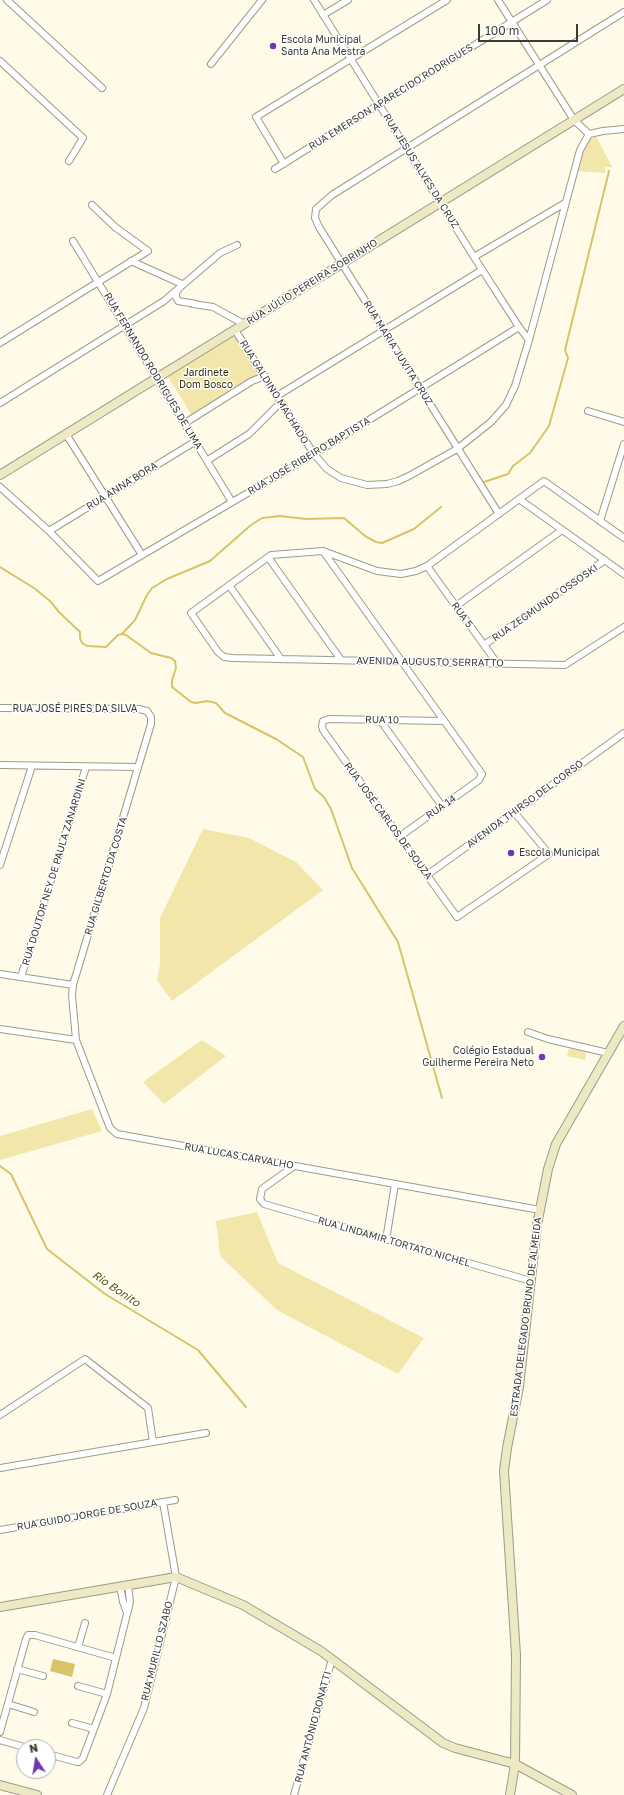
<!DOCTYPE html>
<meta charset="utf-8">
<style>
body{margin:0}
#map{position:relative;width:624px;height:1795px;overflow:hidden;background:#fffbe8;font-family:"Golos Text",sans-serif}
canvas{display:block}
.north{position:absolute;left:16px;top:1739px;width:40px;height:40px;box-sizing:border-box;background:#fff;border:1px solid #b1b1ae;border-radius:50%;rotate:348deg;font-size:11px;font-weight:700;line-height:16px;text-align:center;color:#3d3c34}
.north::after{content:'';display:block;margin:auto;width:14px;height:18px;background:#7037ae;clip-path:polygon(50% 0,100% 100%,50% 72%,0 100%)}
.scale{position:absolute;left:478px;top:24px;width:100px;height:18px;box-sizing:border-box;border:2px solid #3d3c34;border-top:0;padding-left:5px;font-size:12px;line-height:14px;white-space:nowrap;color:#3d3c34;-webkit-text-stroke:3px #fff;paint-order:stroke}
</style>
<div id="map">
<canvas width="624" height="1795"></canvas>
<div class="north">N</div>
<div class="scale">100 m</div>
</div>
<script>
const c = document.querySelector('canvas').getContext('2d');
c.lineJoin = 'round';
function fill(path, color) {
  c.fillStyle = color;
  c.fill(path, 'evenodd');
}
function toPath(rows) {
  const path = new Path2D();
  for (const r of rows) {
    path.moveTo(r[0], r[1]);
    for (let i = 2; i < r.length; i += 2) path.lineTo(r[i], r[i + 1]);
  }
  return path;
}
function trace(path, color, width, dash) {
  c.strokeStyle = color;
  c.lineWidth = width;
  c.lineCap = dash ? 'butt' : 'round';
  c.setLineDash(dash || []);
  c.stroke(path);
}
function write(font, color, halo, rows, align = 'center') {
  c.font = font + ' "Golos Text",sans-serif';
  c.lineWidth = 3;
  c.setLineDash([]);
  c.textBaseline = 'middle';
  c.strokeStyle = halo;
  c.fillStyle = color;
  for (const [text, x, y, turn = 0] of rows) {
    c.save();
    c.translate(x, y);
    c.rotate((+turn || 0) * Math.PI / 180);
    c.textAlign = isNaN(turn) ? turn : align;
    if (halo) c.strokeText(text, 0, 0);
    c.fillText(text, 0, 0);
    c.restore();
  }
}
fill(toPath([
 [596,136,612,167,605,167,605,173,577,171,586,144,589,140],
 [234,334,259,374,192,416,167,375],
 [203,829,249,838,296,862,323,890,172,1001,157,980,160,964,160,918],
 [202,1040,226,1056,164,1104,143,1082],
 [569,1048,586,1052,585,1060,567,1056],
 [92,1109,102,1131,0,1160,0,1136],
 [257,1212,278,1263,424,1338,398,1374,277,1310,220,1256,216,1221]
]), '#f3e6aa');
fill(toPath([
 [53,1659,75,1664,72,1677,50,1671]
]), '#d8c468');
trace(toPath([
 [484,482,508,474,513,466,530,453,549,426,568,358,565,350,609,171],
 [0,567,34,588,50,601,59,612,80,632,80,638,82,643,87,646,106,647,118,635,122,634,126,635,151,653,171,658,175,661,176,668,172,680,172,687,191,702,196,703,207,701,216,703,225,713,276,739,303,757,315,789,324,797,331,809,352,868,398,942,442,1098],
 [122,634,135,620,147,595,152,588,167,579,210,561,251,525,262,518,280,516,306,519,344,518,365,536,376,542,382,543,414,529,441,507],
 [0,1166,11,1174,47,1249,105,1294,198,1350,246,1407]
]), '#d8c468', 2);
const street = toPath([
 [7,0,102,88],
 [314,0,474,257,519,327,529,340],
 [498,0,574,120,589,134],
 [323,15,348,0],
 [0,61,83,138,69,161],
 [211,64,262,0],
 [284,164,256,117,447,0],
 [275,169,547,0],
 [73,241,232,502],
 [474,257,565,203],
 [131,261,182,284,176,293,176,297,178,301,196,304],
 [193,304,213,307,244,324],
 [235,330,314,454,327,469,341,478,367,485,387,484,398,481,409,476,457,449,491,422,506,405,515,386,529,340,580,150,589,134,603,131,624,129],
 [0,343,148,251,115,227,92,205],
 [277,396,482,270],
 [0,403,164,301,220,253,237,245],
 [588,411,624,422],
 [185,423,252,381,265,376],
 [66,434,142,555],
 [208,460,249,434,281,402],
 [0,487,49,531,98,581,314,454,519,327],
 [519,499,624,574],
 [499,514,319,227,315,218,316,209,332,195,624,12],
 [600,521,624,444],
 [49,531,196,441],
 [624,538,544,481,427,566,416,571,401,574,377,571,323,551,271,555,191,613,218,652,224,657,233,658,565,665,624,627],
 [323,551,482,774,479,780,399,837],
 [268,557,341,660],
 [427,566,497,663],
 [229,585,281,659],
 [456,606,562,530],
 [484,645,605,560],
 [0,708,139,709,147,711,151,717,151,724,73,985,72,995,76,1040],
 [380,720,442,806],
 [444,721,329,719,323,721,322,726,323,730,457,917,549,854,514,812],
 [0,765,138,767],
 [0,865,32,766],
 [427,875,624,733],
 [0,974,73,985],
 [21,977,86,767],
 [0,1029,76,1040,110,1128,117,1134,540,1210],
 [528,1032,548,1039,608,1053],
 [294,1166,262,1189,260,1199,264,1204,531,1281],
 [386,1240,395,1184],
 [0,1415,85,1359,148,1408,153,1442],
 [0,1468,206,1433],
 [0,1530,175,1500],
 [120,1586,123,1602,127,1613],
 [78,1647,85,1623],
 [17,1669,43,1676],
 [78,1686,107,1694],
 [8,1704,34,1712],
 [72,1723,94,1729],
 [0,1732,26,1639,28,1635,35,1635,116,1658],
 [0,1740,24,1747],
 [48,1754,77,1762,79,1762,83,1758,107,1694,130,1602,128,1585],
 [107,1795,144,1708,176,1577,163,1502],
 [294,1795,332,1659]
]);
const secondary = toPath([
 [0,475,624,89],
 [0,1607,176,1577,243,1605,321,1651,443,1743,455,1748,515,1764,572,1795],
 [0,1785,37,1795],
 [510,1795,515,1764,516,1655,504,1471,507,1448,519,1387,537,1225,548,1169,556,1144,624,1026]
]);
trace(street, '#9e9b89', 8);
trace(secondary, '#9e9b89', 10);
trace(street, '#fff', 6);
trace(secondary, '#eee8c4', 8);
for (const [x, y, r, color] of [
 [273,46,4,"#7037ae"],
 [511,853,4,"#7037ae"],
 [542,1057,4,"#7037ae"]
]) {
  const dot = new Path2D();
  dot.arc(x, y, r, 0, 2 * Math.PI);
  c.fillStyle = color;
  c.fill(dot);
  trace(dot, '#fff', 1.5);
}
write('10px', '#3d3c34', '#fff', [
 ["Escola Municipal",281,40],
 ["Santa Ana Mestra",281,52],
 ["Escola Municipal",519,853],
 ["Colégio Estadual",534,1051,"right"],
 ["Guilherme Pereira Neto",534,1063,"right"]
], 'left');
write('10px', '#3d3c34', '#fff', [
 ["RUA EMERSON APARECIDO RODRIGUES",391,97,-32],
 ["RUA JESUS ALVES DA CRUZ",421,171,58],
 ["RUA JÚLIO PEREIRA SOBRINHO",312,282,-32],
 ["RUA MARIA JUVITA CRUZ",398,353,58],
 ["RUA FERNANDO RODRIGUES DE LIMA",153,371,59],
 ["RUA GALDINO MACHADO",274,392,58],
 ["RUA JOSÉ RIBEIRO BAPTISTA",309,456,-31],
 ["RUA ANNA BORA",122,486,-32],
 ["RUA ZEGMUNDO OSSOSKI",545,603,-35],
 ["RUA 5",462,615,54],
 ["AVENIDA AUGUSTO SERRATTO",430,662,1],
 ["RUA JOSÉ PIRES DA SILVA",75,709],
 ["RUA 10",382,720,1],
 ["AVENIDA THIRSO DEL CORSO",525,804,-36],
 ["RUA 14",441,807,-35],
 ["RUA JOSÉ CARLOS DE SOUZA",388,821,54],
 ["RUA DOUTOR NEY DE PAULA ZANARDINI",54,872,-73],
 ["RUA GILBERTO DA COSTA",106,876,-73],
 ["RUA LUCAS CARVALHO",239,1156,10],
 ["RUA LINDAMIR TORTATO NICHEL",394,1242,16],
 ["ESTRADA DELEGADO BRUNO DE ALMEIDA",526,1317,-83],
 ["RUA GUIDO JORGE DE SOUZA",87,1515,-10],
 ["RUA MURILLO SZABO",157,1651,-76],
 ["RUA ANTÔNIO DONATTI",313,1727,-75]
]);
write('10px', '#383006', '#fff', [
 ["Jardinete",206,373],
 ["Dom Bosco",206,385]
]);
write('italic 11px', '#5e5105', '#fff', [
 ["Rio Bonito",116,1289,34]
]);
</script>
